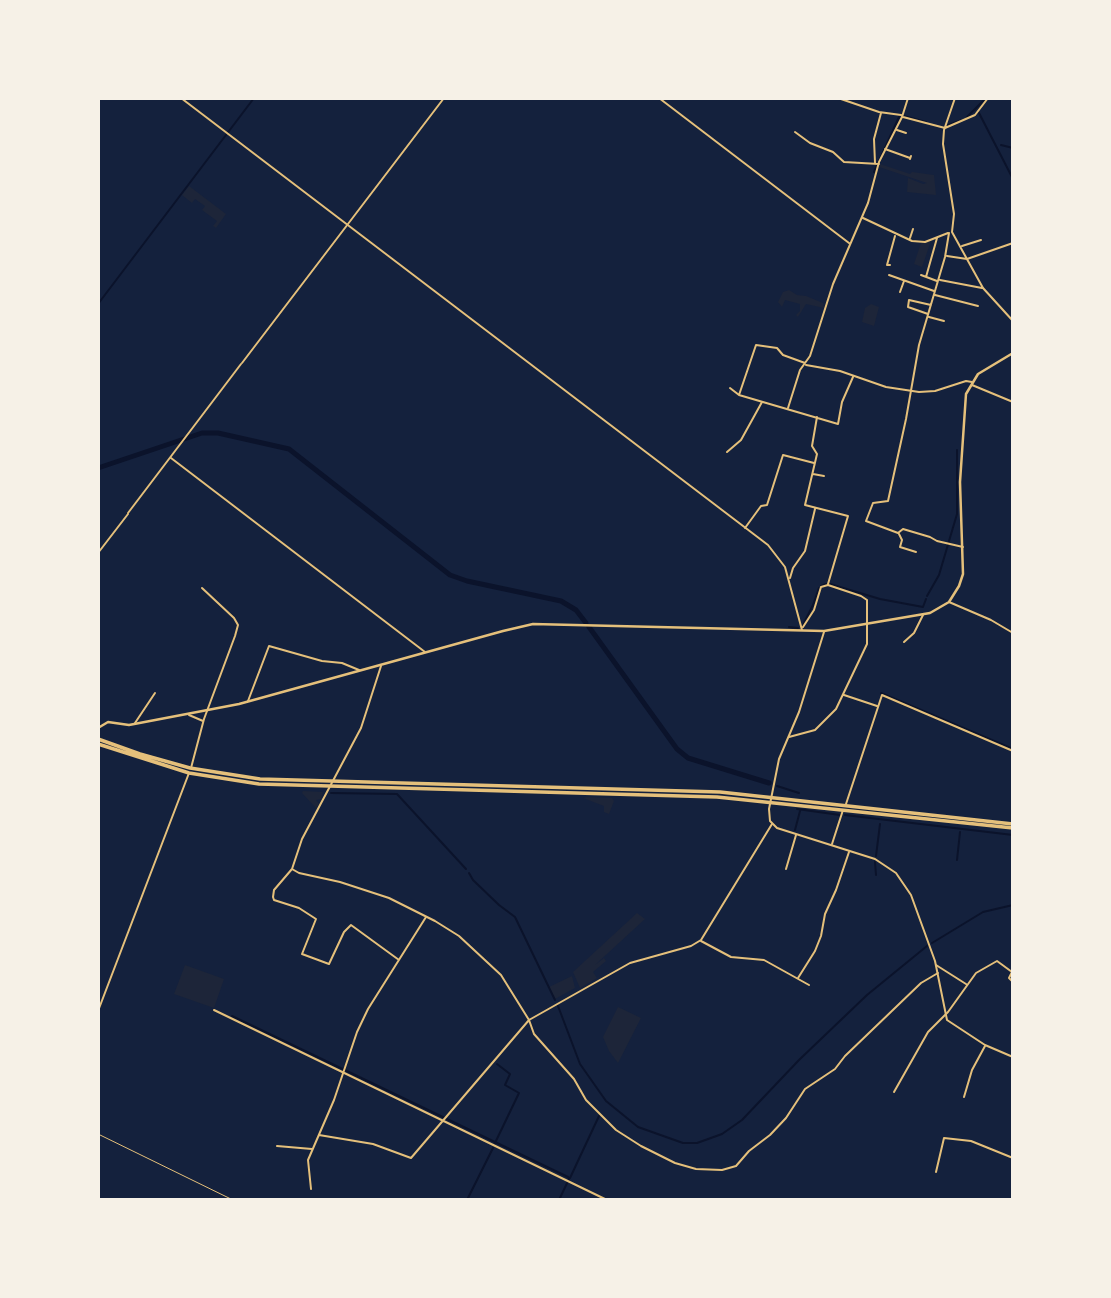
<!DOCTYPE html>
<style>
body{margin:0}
#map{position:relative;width:1111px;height:1298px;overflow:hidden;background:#14213d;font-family:Karla,sans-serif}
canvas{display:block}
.frame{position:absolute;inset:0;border:100px solid #f6f1e7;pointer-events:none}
</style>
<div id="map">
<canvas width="1111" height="1298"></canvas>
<div class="frame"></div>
</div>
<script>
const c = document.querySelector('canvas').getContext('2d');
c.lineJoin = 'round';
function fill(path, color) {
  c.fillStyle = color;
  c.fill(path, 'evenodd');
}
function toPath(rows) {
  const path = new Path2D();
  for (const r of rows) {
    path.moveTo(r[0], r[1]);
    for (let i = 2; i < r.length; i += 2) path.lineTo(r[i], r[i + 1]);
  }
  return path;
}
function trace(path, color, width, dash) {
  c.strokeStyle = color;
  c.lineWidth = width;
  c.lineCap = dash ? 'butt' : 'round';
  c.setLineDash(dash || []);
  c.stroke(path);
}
fill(toPath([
 [880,164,910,174,912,172,934,175,936,195,907,192,908,178,923,184,927,183,879,167],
 [189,186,226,214,216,228,213,226,217,221,202,210,205,206,195,199,192,203,182,195],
 [931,241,922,267,914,264,921,243],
 [789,290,797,295,806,296,823,303,824,308,806,304,798,317,796,315,800,311,800,304,785,300,782,307,778,302,783,292],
 [871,304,879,307,874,326,862,322,865,308],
 [303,791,323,792,321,799,316,800,319,804,316,808,302,793],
 [587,797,612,798,614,801,609,814,604,812,604,806,583,798],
 [637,913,645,919,595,965,604,958,606,961,593,972,597,978,580,988,573,972],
 [185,965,224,979,214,1008,174,994],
 [572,976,575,988,555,999,549,987],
 [618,1007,641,1018,618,1063,609,1051,603,1037]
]), '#1d2539');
trace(toPath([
 [979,113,1013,179],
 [904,116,926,122],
 [967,117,986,98],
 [948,125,962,120],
 [1001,145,1013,148],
 [874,172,899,117],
 [98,304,254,98],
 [830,584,880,599,923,607,926,599],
 [821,586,826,584],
 [927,596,939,575,957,514,957,450],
 [803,625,813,605,819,588],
 [789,627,798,628],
 [881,693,1013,749],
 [777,786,799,793],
 [331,793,397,794,466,869],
 [797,809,840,815],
 [845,815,1013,835],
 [795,830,800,811],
 [876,856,880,824],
 [957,860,960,832],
 [875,862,876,875],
 [469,873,473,880,499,905,515,917,555,1000],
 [932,943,983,912,1013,905],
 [558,1006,580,1064,606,1101,638,1127,683,1143,697,1143,722,1134,742,1120,799,1060,867,995,927,946],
 [232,1016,568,1177,569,1179,559,1200],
 [495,1143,519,1093,505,1085,510,1074,497,1064],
 [570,1178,599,1116],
 [467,1200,493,1148]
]), '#0b132b', 2);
trace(toPath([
 [98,468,202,433,218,433,289,449,450,575,467,581,561,601,576,610,586,623],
 [589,627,677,749,688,758,769,783]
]), '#0b132b', 5);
trace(toPath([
 [98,1134,233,1200]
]), '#e5c07b', 1);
trace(toPath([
 [181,98,768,545,785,567,802,630],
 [659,98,849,243],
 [838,98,879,112,901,115],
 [955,98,944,130,943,144,954,214,952,232,983,288,1013,321],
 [903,117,945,128,975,115,988,98],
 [897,130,906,133],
 [795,132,810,143,833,152,844,162,879,164],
 [885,149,910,158],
 [910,159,911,156],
 [875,163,874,139,881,113],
 [863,218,912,241,925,242,948,233],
 [949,233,945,257,919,345,906,419,888,501,873,503,866,521,898,533,903,529,930,537,937,541,963,547],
 [910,238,913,229],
 [962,246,981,240],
 [947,256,967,259,1013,243],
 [890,265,887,265,895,236],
 [889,275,934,291],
 [921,275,937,281],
 [926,277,937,238],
 [940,280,982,288],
 [900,292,904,281],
 [935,295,978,306],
 [928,314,908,307,909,300,931,305],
 [929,317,944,321],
 [806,365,840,371,886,387,919,392,935,391,966,381,972,382],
 [972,385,1013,402],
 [730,388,739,395,838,424,842,402,853,377],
 [739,395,756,345,777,348,783,355,805,363],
 [788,408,800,370,810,356,833,284,868,203,879,162,902,117,908,98],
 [817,417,812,446,817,454,805,505,848,516,828,584],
 [727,452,741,440,762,402],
 [171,458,425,652],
 [813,474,824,476],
 [128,513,241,364],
 [745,528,761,506,767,505,783,455,814,463],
 [899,534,902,540,900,547,916,552],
 [790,578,793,568,805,551,815,509],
 [949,602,991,620,1013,633],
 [904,642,914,633,923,615],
 [381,666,361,728,302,839,292,869,299,873,340,882,389,898,435,921,459,936,501,975,529,1020,534,1034,574,1079,586,1100,616,1130,641,1146,675,1163,696,1169,722,1170,736,1166,749,1151,770,1135,786,1118,805,1089,835,1069,845,1056,921,983,938,973],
 [844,695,877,706],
 [248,701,269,646,322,661,342,663,359,670],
 [189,715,203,721],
 [135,723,155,693],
 [789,737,815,730,836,709,867,644,867,600,861,596,828,585,821,587,814,610,803,627],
 [191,768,204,719,235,636,238,625,234,618,202,588],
 [846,804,882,695,1013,751],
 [832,844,843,810],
 [292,869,274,890,273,897,274,900,299,908,316,919,302,954,329,964,344,932,351,925,399,960],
 [786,869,796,835],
 [701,941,731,957,764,960,809,985],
 [936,965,966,984],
 [1013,970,1009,978,1013,982],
 [798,978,815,951,821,936,825,914,836,890,849,852],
 [214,1010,607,1200],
 [98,1011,189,773],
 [894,1092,928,1032,948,1012,976,973,997,961,1012,972],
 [964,1097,972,1070,985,1046],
 [319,1135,373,1144,411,1158,529,1020,630,963,691,946,701,940,772,824],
 [277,1146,312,1149],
 [936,1172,944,1138,971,1141,1013,1158],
 [311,1189,308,1160,334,1100,357,1032,368,1009,426,917]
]), '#e5c07b', 2);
trace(toPath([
 [242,363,444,98],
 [98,553,128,514],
 [824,632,799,712,779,759,769,809,770,821,777,828,875,859,896,873,911,895,935,961,947,1020,985,1045,1013,1057]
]), '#e5c07b', 2);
trace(toPath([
 [98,728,108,722,129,725,239,704,503,631,533,624,824,631,930,613,949,602,959,586,963,574,960,482,966,394,978,374,1013,353]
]), '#e5c07b', 2.5);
trace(toPath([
 [98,739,140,754,190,768,260,779,720,792,1013,824],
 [98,744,189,773,259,784,717,797,1013,828]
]), '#e5c07b', 3.5);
</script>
